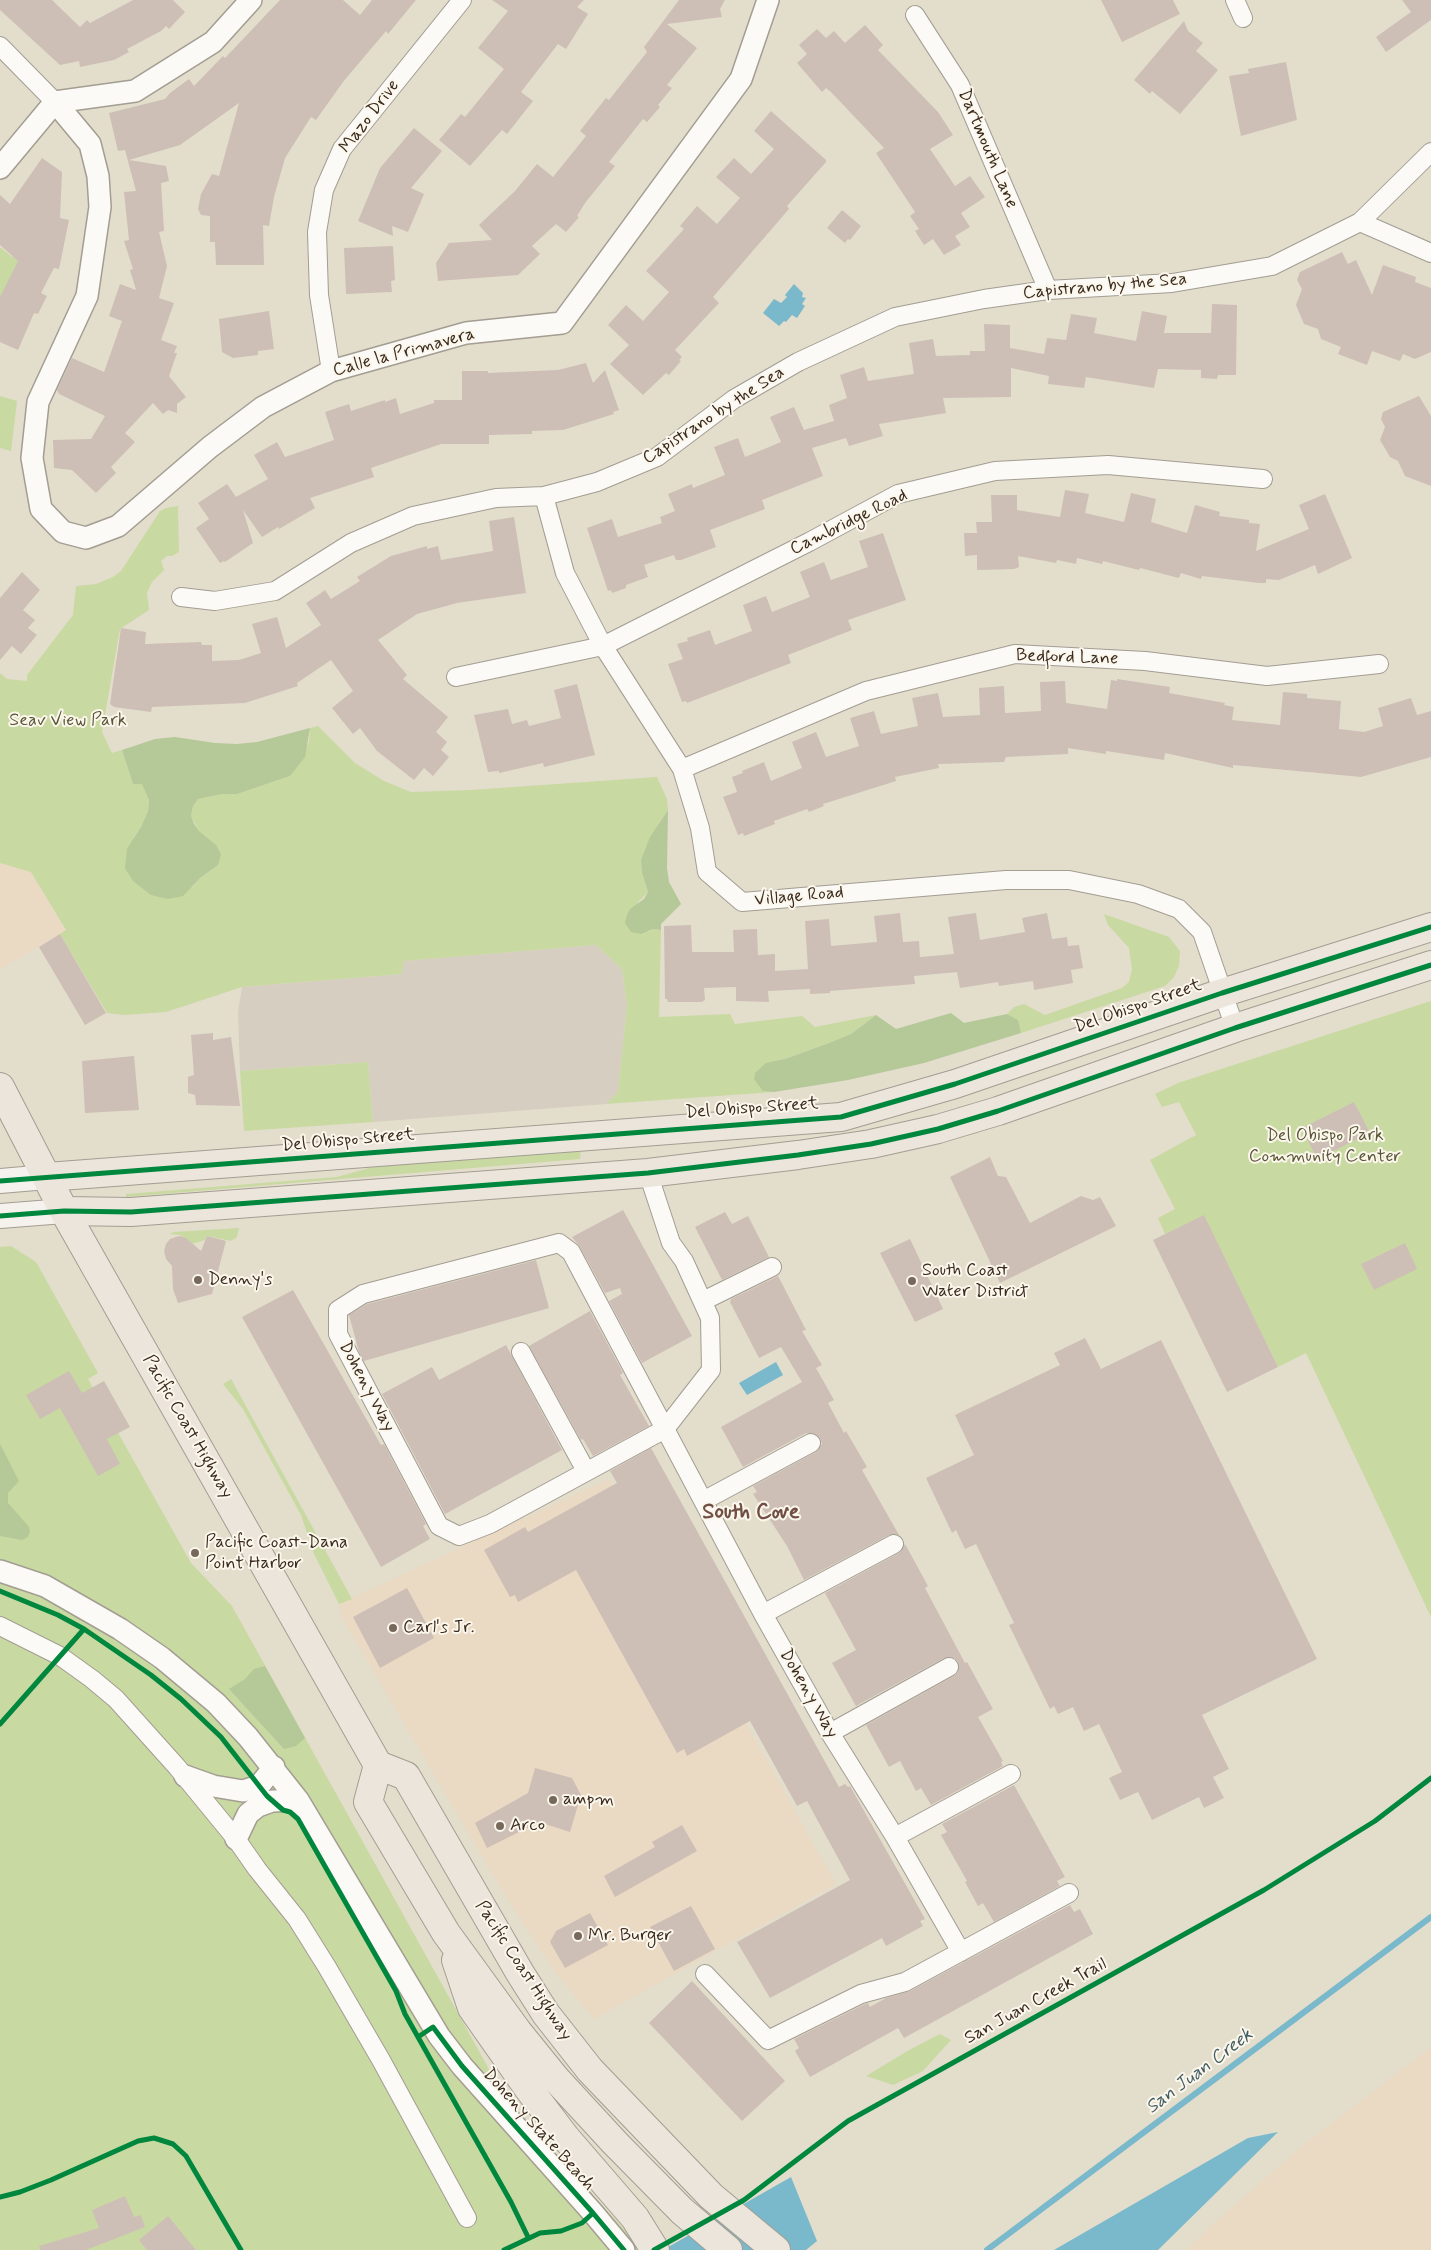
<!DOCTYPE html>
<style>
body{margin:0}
canvas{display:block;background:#e3ddcc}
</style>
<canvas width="1431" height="2250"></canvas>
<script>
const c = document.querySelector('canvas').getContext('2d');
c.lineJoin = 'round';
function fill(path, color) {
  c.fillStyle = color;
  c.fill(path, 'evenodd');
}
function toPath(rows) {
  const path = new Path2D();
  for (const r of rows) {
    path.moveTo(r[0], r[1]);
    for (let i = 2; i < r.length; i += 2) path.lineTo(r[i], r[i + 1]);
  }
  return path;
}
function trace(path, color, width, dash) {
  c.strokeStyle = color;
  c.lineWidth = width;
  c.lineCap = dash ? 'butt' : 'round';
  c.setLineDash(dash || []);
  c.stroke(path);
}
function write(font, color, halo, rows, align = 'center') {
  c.font = font + ' Mynerve,sans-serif';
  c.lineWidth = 4;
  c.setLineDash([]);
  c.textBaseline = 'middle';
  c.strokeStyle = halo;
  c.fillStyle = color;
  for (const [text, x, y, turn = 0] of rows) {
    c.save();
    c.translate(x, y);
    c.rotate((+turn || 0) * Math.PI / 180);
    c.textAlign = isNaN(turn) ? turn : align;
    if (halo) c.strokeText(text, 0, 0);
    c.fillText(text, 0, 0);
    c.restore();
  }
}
fill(toPath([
 [0,863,31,871,66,931,0,969],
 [609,1479,836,1884,594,2019,556,1973,506,1897,342,1618,339,1604],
 [1431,2047,1431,2250,1187,2250,1212,2225,1301,2147]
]), '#ead9c3');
fill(toPath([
 [596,945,622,969,627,1005,618,1092,606,1104,373,1122,368,1062,240,1071,238,1012,242,987,402,974,403,961]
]), '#d7cec2');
fill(toPath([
 [43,223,0,300,0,247,12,257],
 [0,396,17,401,11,451,0,448],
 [178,506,179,552,172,556,167,556,161,561,164,570,152,582,147,593,149,610,120,629,102,732,112,753,122,750,133,784,142,783,149,800,148,811,142,825,134,837,192,887,200,878,218,865,216,845,199,831,191,817,193,806,198,799,222,794,237,794,290,776,309,742,310,728,318,726,355,763,384,781,411,792,471,790,657,777,667,799,668,810,659,823,641,860,642,874,648,892,638,902,648,932,653,929,661,930,659,1017,730,1014,735,1024,802,1016,815,1027,876,1015,851,1034,829,1043,788,1058,766,1063,763,1091,774,1092,606,1104,618,1092,627,1005,622,969,596,945,404,961,402,974,242,987,166,1012,124,1015,107,1013,60,934,66,930,31,872,0,863,0,673,7,679,27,681,27,675,73,615,76,586,96,584,113,577,121,571,160,511,166,508],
 [1104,914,1169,937,1180,951,1179,966,1174,977,1165,986,1021,1033,1018,1020,1007,1014,1014,1007,1024,1004,1045,1015,1122,988,1129,982,1132,969,1129,948,1108,925],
 [1431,1001,1431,1617,1306,1353,1278,1367,1204,1216,1165,1234,1158,1218,1175,1209,1150,1160,1196,1135,1179,1102,1162,1107,1155,1094,1178,1083],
 [368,1062,373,1122,244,1131,240,1071],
 [581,1148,580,1159,126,1197,126,1194,337,1177,387,1163],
 [239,1228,237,1237,231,1241,207,1236,205,1240,192,1244,180,1235,169,1234,174,1232],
 [11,1246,36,1262,98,1373,88,1379,191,1563,232,1606,505,2098,632,2238,639,2250,0,2250,0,1247],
 [231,1379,352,1599,339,1604,314,1554,301,1515,243,1409,223,1384],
 [940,2034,951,2040,923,2071,893,2085,866,2076,909,2050]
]), '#c9d9a2');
fill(toPath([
 [310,728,305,757,290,776,237,794,222,794,198,799,193,806,191,816,194,824,199,831,216,845,221,854,218,865,200,878,183,896,168,899,151,895,133,881,125,868,127,849,142,825,148,811,149,800,142,784,133,784,122,750,155,739,175,737,215,743,237,744,257,742],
 [668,810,667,868,669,882,681,904,661,924,661,930,653,929,641,934,631,932,625,923,627,915,630,909,644,899,648,892,642,873,641,860,650,837],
 [951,1013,964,1023,1007,1014,1018,1020,1021,1033,924,1063,848,1080,774,1092,763,1091,754,1079,755,1073,766,1063,788,1058,829,1043,851,1034,876,1015,896,1029],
 [0,1444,19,1481,8,1493,8,1503,29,1527,30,1532,28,1537,22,1540,0,1536],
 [265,1666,305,1738,296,1746,284,1749,229,1689,245,1679,254,1669]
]), '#b4c898');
fill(toPath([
 [794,284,803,293,802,297,806,298,802,304,805,306,797,318,792,315,786,322,784,321,779,326,763,313,774,299,781,303,787,297,785,295],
 [776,1362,783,1375,747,1395,739,1383],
 [1278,2132,1158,2250,1054,2250,1248,2138],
 [791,2177,817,2241,806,2250,663,2250]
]), '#79b9cb');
trace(toPath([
 [987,2250,1431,1917]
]), '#79b9cb', 6);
fill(toPath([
 [0,0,52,0,80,27,87,20,90,23,133,0,173,0,185,12,169,29,166,26,161,31,127,49,129,52,114,60,80,67,79,61,60,65,0,10],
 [280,0,343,0,360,15,372,0,416,0,388,34,386,31,343,82,316,120,311,117,285,158,274,197,269,226,263,225,264,265,216,265,215,242,210,242,210,216,201,215,198,209,201,194,212,174,219,176,239,103,180,145,129,160,166,166,169,181,161,183,164,231,159,232,167,266,159,298,174,303,161,340,177,346,174,353,177,353,169,376,186,397,177,404,177,413,168,410,163,414,153,403,125,433,135,442,111,467,116,473,96,493,72,470,54,468,53,440,91,439,105,416,59,394,57,390,72,358,104,372,122,321,109,316,120,284,136,290,130,270,133,269,124,241,129,240,124,192,136,191,125,150,118,151,109,113,165,99,170,93,189,79,194,86,223,56,225,58],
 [492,0,584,0,577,7,588,14,566,49,558,44,521,92,533,101,507,134,502,130,470,166,439,140,461,114,465,117,504,69,478,48,508,11],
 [679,0,725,0,720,9,722,17,667,24,697,48,667,85,672,88,658,105,660,107,647,122,643,119,609,162,615,166,585,203,577,216,579,217,566,232,556,224,532,246,540,254,518,275,438,281,436,263,449,243,492,240,479,225,515,191,537,164,553,177,586,136,580,131,606,98,609,100,647,52,644,47],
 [1101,0,1173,0,1180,14,1122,42],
 [1402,0,1431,0,1431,20,1386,52,1376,37,1411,12],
 [1184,21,1188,31,1203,43,1196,51,1218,70,1180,114,1152,91,1150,94,1134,80],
 [865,25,883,45,878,50,938,112,953,135,930,149,955,186,970,176,985,197,961,213,970,227,955,236,961,245,944,255,933,239,924,245,915,231,919,229,910,216,915,212,876,153,884,148,831,92,826,88,822,92,797,63,807,54,799,45,817,29,826,38,834,31,845,43],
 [1286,62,1297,120,1241,136,1229,76,1249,73,1248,69],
 [771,111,826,160,826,162,787,206,789,209,713,297,719,303,675,350,682,357,679,360,681,361,669,375,666,373,643,395,610,364,629,345,608,325,626,305,643,321,669,292,646,271,684,229,680,226,697,206,717,224,740,198,716,177,734,158,751,174,774,149,754,131],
 [414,128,442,151,411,188,424,194,408,232,392,226,393,236,358,221,380,168],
 [42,158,62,172,60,218,69,220,59,269,54,268,41,293,47,296,38,314,34,313,18,350,0,342,0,297,18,261,0,245,0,195,10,204],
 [842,210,861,226,850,240,848,239,845,243,827,228],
 [393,246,395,280,391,281,392,292,346,294,344,248],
 [1342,252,1348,264,1356,260,1372,295,1383,265,1416,277,1415,282,1431,288,1431,352,1415,359,1403,354,1400,361,1372,351,1367,365,1338,354,1341,347,1321,339,1318,329,1304,324,1296,305,1302,289,1297,280,1300,272],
 [1212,304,1237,305,1236,375,1218,375,1217,379,1201,378,1201,370,1158,369,1154,388,1086,377,1084,388,1048,384,1049,376,1011,368,1011,397,943,398,946,413,879,424,883,436,849,446,846,438,812,448,823,476,762,500,765,509,710,530,716,547,681,560,676,560,674,555,644,565,648,577,626,585,626,588,612,593,611,590,608,591,587,528,612,519,618,537,662,523,660,517,675,511,668,494,692,484,693,488,725,475,714,447,738,438,745,457,781,442,770,417,794,407,804,430,834,421,829,405,847,398,840,375,864,367,868,381,914,374,909,343,933,339,936,356,970,355,970,351,985,351,984,324,1010,325,1010,348,1044,354,1047,338,1066,340,1071,314,1097,318,1094,333,1136,341,1142,311,1167,316,1164,333,1211,333],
 [269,311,274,349,258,351,258,355,233,358,222,352,219,319],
 [586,363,593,383,605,370,619,410,613,412,614,414,563,430,532,431,532,434,489,435,489,444,441,444,371,468,374,477,310,498,315,508,279,529,278,527,262,537,243,510,253,543,225,562,224,561,220,563,196,528,209,519,198,503,227,484,236,497,268,479,254,455,277,442,285,457,334,440,325,412,349,404,351,411,385,400,385,402,396,398,400,414,434,403,434,400,462,400,462,371,488,371,488,373,558,370],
 [1419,396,1431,416,1431,486,1405,476,1398,461,1390,457,1380,440,1385,427,1381,419,1383,412],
 [1065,490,1089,494,1085,513,1124,522,1131,493,1156,499,1151,522,1187,533,1195,505,1220,512,1219,516,1249,520,1249,523,1260,524,1256,551,1309,529,1299,505,1325,494,1352,558,1318,574,1315,565,1279,580,1266,579,1266,583,1259,583,1202,576,1201,579,1181,573,1179,578,1140,568,1139,570,1103,561,1102,564,1077,558,1076,564,1057,560,1056,563,1018,556,1019,567,1014,569,977,570,977,555,965,556,964,533,977,533,976,522,992,522,991,495,1017,495,1017,510,1060,517],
 [514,517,526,593,457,603,417,614,378,640,407,675,403,679,448,717,436,732,447,742,441,750,449,757,433,776,424,768,414,780,377,751,360,728,353,734,332,708,353,691,331,660,297,683,298,686,245,703,152,707,151,712,114,707,110,704,121,628,146,632,145,644,201,642,202,645,212,645,212,661,239,660,261,653,252,624,277,617,286,648,321,625,306,603,321,593,325,590,331,599,360,581,357,577,391,556,427,546,427,549,438,546,441,560,493,551,489,521],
 [883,533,906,600,848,620,852,630,788,655,791,663,687,703,686,701,682,702,668,664,683,659,677,644,688,641,687,638,710,630,715,645,752,631,743,605,766,596,772,612,810,597,800,572,824,562,831,580,868,567,859,541],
 [22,572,40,590,23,610,35,620,28,628,37,635,21,654,12,646,0,660,0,598],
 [1117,679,1170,687,1169,693,1225,703,1224,705,1234,707,1232,720,1280,725,1283,692,1307,694,1307,698,1341,701,1339,729,1364,732,1383,726,1378,708,1411,698,1417,715,1431,711,1431,757,1361,777,1233,765,1233,768,1165,753,1164,760,1106,751,1106,754,1068,748,1068,754,1006,757,1004,762,938,764,939,768,895,777,896,781,823,804,824,806,809,812,807,809,774,821,775,824,744,836,743,833,738,835,723,797,737,792,732,777,743,773,742,771,764,762,771,781,802,768,792,742,816,732,826,757,859,746,850,718,874,711,881,734,918,726,912,698,938,693,943,717,980,715,979,688,1004,686,1005,713,1041,711,1040,682,1065,681,1066,703,1107,709,1111,680,1117,681],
 [577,684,595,755,544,767,543,763,499,773,499,771,488,772,474,715,508,709,512,724,527,720,529,726,561,718,554,690],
 [900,913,903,942,919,941,920,957,954,954,948,917,976,913,980,940,1025,932,1022,918,1047,913,1052,939,1067,937,1068,946,1079,945,1083,968,1071,970,1073,983,1034,990,1033,981,999,986,998,982,960,988,957,972,914,976,915,984,830,991,830,993,810,994,810,989,768,991,769,1002,736,1001,736,987,704,988,705,1000,702,1002,668,1002,667,999,665,999,664,926,691,925,692,952,734,952,733,930,757,929,758,955,775,954,775,971,808,969,805,921,829,919,831,946,877,942,874,916],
 [60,934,106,1013,85,1025,39,947],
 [213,1033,213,1040,231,1037,240,1106,196,1105,195,1095,188,1093,188,1077,194,1075,191,1035],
 [134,1056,139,1110,85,1113,82,1061],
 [1354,1102,1370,1133,1317,1159,1302,1128],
 [990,1157,998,1176,1006,1177,1030,1223,1081,1196,1093,1200,1100,1197,1116,1226,1000,1283,950,1177],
 [623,1210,692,1336,642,1363,609,1301,622,1294,620,1288,605,1293,580,1247,572,1237],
 [725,1212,732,1224,748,1216,769,1257,722,1280,695,1227],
 [1204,1215,1278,1367,1227,1392,1153,1240],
 [179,1236,186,1238,201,1251,207,1236,226,1241,212,1294,178,1303,173,1289,172,1266,166,1259,164,1251,166,1244,170,1239],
 [910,1239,943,1309,915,1322,880,1253],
 [1405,1243,1417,1269,1374,1290,1361,1264],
 [536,1260,549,1308,364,1361,359,1352,349,1315,367,1304],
 [778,1276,806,1330,802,1331,822,1365,816,1368,834,1400,828,1403,844,1433,846,1431,867,1467,862,1470,899,1535,889,1535,804,1580,787,1546,753,1494,757,1492,753,1486,816,1452,822,1444,820,1438,816,1434,806,1433,743,1467,721,1427,802,1382,781,1347,759,1358,730,1302,731,1299],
 [293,1290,381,1445,384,1444,426,1524,423,1526,430,1539,381,1567,242,1317],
 [590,1311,623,1373,620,1375,649,1426,593,1456,583,1439,581,1440,529,1346],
 [1085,1338,1101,1369,1161,1340,1317,1659,1202,1715,1229,1769,1213,1777,1224,1798,1204,1808,1199,1797,1152,1820,1138,1792,1120,1800,1109,1778,1122,1772,1099,1724,1084,1731,1073,1707,1058,1714,1054,1706,1050,1709,1009,1625,1014,1623,976,1544,965,1549,956,1530,952,1533,926,1478,974,1455,955,1415,1060,1365,1054,1353],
 [506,1345,562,1450,445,1514,382,1394,432,1367,439,1380],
 [69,1371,82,1393,104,1381,130,1427,107,1439,120,1464,98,1476,60,1408,40,1419,26,1395],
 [651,1448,839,1787,845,1784,848,1787,850,1786,925,1919,920,1921,923,1926,886,1946,882,1938,770,1998,737,1942,850,1880,807,1801,797,1806,750,1721,687,1756,684,1749,677,1753,576,1570,518,1602,515,1595,510,1597,484,1550,525,1527,528,1532,617,1483,610,1471],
 [905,1544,928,1586,925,1588,965,1663,967,1662,993,1709,978,1717,1003,1761,1001,1762,1003,1766,931,1805,921,1788,916,1791,900,1761,889,1767,866,1725,954,1676,958,1672,958,1662,954,1658,944,1658,856,1706,832,1663,856,1650,825,1593,899,1553],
 [407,1588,434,1638,380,1668,353,1617],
 [535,1768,572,1778,581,1795,570,1832,539,1822,487,1848,475,1823,528,1793],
 [1014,1785,1065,1877,1057,1881,1060,1886,994,1922,983,1903,978,1906,965,1882,967,1881,941,1835,947,1832,942,1824],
 [682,1825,697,1851,615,1897,604,1876,655,1847,652,1842],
 [1070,1905,1074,1912,1080,1909,1093,1934,904,2038,898,2028,810,2077,795,2051,799,2048,794,2039,865,2004,868,2003,870,2007,886,1998,910,1991],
 [691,1906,715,1949,674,1971,650,1927],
 [590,1913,608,1945,565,1968,550,1942,556,1931],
 [692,1981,785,2081,742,2121,649,2023],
 [125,2196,134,2217,141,2215,145,2227,86,2250,40,2250,39,2246,99,2228,92,2210],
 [168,2216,196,2250,147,2250,139,2240]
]), '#cebfb6');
const minor = toPath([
 [1235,0,1243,18],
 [915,15,960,85,1048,290],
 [0,46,55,102],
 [1360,222,1431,253],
 [331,371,319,295,317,232,324,190,342,149,462,0],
 [544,496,565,573,603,646,682,769,700,828,707,872,742,902,1006,880,1069,880,1138,894,1179,909,1202,932,1235,1028],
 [181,597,215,601,275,591,351,543,413,516,496,498,544,496,597,482,657,457,734,399,798,362,895,317,984,299,1048,290,1172,283,1272,266,1360,222,1431,152],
 [456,677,603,646,809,542,898,494,995,471,1108,465,1263,479],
 [682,769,866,691,1015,654,1145,661,1267,676,1379,664],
 [648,1173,671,1243,684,1261,710,1318,711,1370,665,1429,763,1614,830,1733,895,1837,961,1952],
 [559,1243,571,1252,665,1429,490,1524,459,1536,439,1526,338,1334,338,1310,363,1294,559,1243],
 [703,1301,772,1267],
 [521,1352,586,1471],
 [703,1501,811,1443],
 [763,1614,894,1544],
 [0,1626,60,1656,92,1679,116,1699,177,1767,236,1839,257,1869,297,1919,327,1967,381,2060,467,2218],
 [830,1733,949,1667],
 [895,1837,1011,1774],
 [705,1974,768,2040,861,1994,905,1982,1069,1893]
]);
const tertiary = toPath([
 [55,102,90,144,98,176,100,207,87,296,38,402,32,458,41,509,63,532,86,538,118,526,210,447,263,407,331,371,466,333,562,323,741,79,768,0],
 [0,168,55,102,135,91,213,42,251,0],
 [0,1571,45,1586,120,1629,162,1658,216,1703,248,1737,298,1800,439,2036,462,2066,593,2213,624,2250],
 [185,1776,213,1786,243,1791,259,1786,274,1767],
 [236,1839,248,1814,258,1806,272,1801,298,1800]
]);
const secondary = toPath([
 [0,1181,47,1177],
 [0,1216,64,1211]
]);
const primary = toPath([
 [47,1177,841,1117,955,1084,1222,993,1431,927],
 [64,1211,131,1212,648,1173,798,1155,871,1144,938,1129,998,1111,1235,1028,1431,965]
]);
const trunk = toPath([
 [0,1087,64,1211,378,1765,406,1776,520,1973,546,2014,590,2070,711,2196,776,2250],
 [378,1765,368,1802,446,1933,518,2032,556,2079,615,2143,682,2211,728,2250],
 [456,1960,472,2008,528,2088,566,2138,635,2218,655,2250]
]);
trace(minor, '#a39d92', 20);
trace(tertiary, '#a39d92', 24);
trace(secondary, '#a39d92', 26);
trace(primary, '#a39d92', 30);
trace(trunk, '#a39d92', 30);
trace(minor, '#fbfaf7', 18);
trace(tertiary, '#fbfaf7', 21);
trace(secondary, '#f5f1ec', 24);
trace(primary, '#ece5dc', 28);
trace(trunk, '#ece5dc', 28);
trace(toPath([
 [0,1181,841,1117,955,1084,1222,993,1431,927],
 [0,1216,64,1211,131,1212,648,1173,798,1155,871,1144,938,1129,998,1111,1235,1028,1431,965],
 [0,1591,58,1615,84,1629,151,1675,181,1699,221,1737,267,1796,283,1810,290,1812,298,1819,396,1991,405,2014,511,2202,528,2237],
 [0,1724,84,1629],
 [418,2037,433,2027,462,2066,593,2213,624,2250],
 [0,2197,20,2192,51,2180,138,2141,154,2138,173,2144,186,2156,241,2250],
 [504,2250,540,2233,561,2231,582,2223,593,2213],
 [654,2250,744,2200,848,2121,1264,1890,1375,1821,1431,1778]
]), '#00873e', 5);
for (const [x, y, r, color] of [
 [198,1280,5,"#76695b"],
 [912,1281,5,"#76695b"],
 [195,1553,5,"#76695b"],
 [393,1628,5,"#76695b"],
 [553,1800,5,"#76695b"],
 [500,1826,5,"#76695b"],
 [578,1936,5,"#76695b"]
]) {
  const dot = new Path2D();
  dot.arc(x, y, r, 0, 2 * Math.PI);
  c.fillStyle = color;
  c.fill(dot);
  trace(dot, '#fbf7ec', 2);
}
write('18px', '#3b2a1e', '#fbf7ec', [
 ["Mazo Drive",370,117,-53],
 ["Dartmouth Lane",987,149,67],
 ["Capistrano by the Sea",1105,287,-5],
 ["Calle la Primavera",404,353,-15],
 ["Capistrano by the Sea",714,416,-33],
 ["Cambridge Road",849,523,-26],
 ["Bedford Lane",1067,658,2],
 ["Village Road",799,897,-5],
 ["Del Obispo Street",1138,1007,-19],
 ["Del Obispo Street",752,1109,-4],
 ["Del Obispo Street",348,1141,-5],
 ["Doheny Way",366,1387,62],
 ["Pacific Coast Highway",187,1427,60],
 ["Doheny Way",808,1694,60],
 ["Pacific Coast Highway",523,1971,57],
 ["San Juan Creek Trail",1036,2002,-29],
 ["Doheny State Beach",538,2130,48]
]);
write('18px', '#595536', '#fbf7ec', [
 ["Seav View Park",68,721],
 ["Del Obispo Park",1325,1136],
 ["Community Center",1325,1157]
]);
write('18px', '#3b2a1e', '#fbf7ec', [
 ["South Coast",922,1271],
 ["Water District",922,1292],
 ["Denny's",208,1280],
 ["Pacific Coast-Dana",205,1543],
 ["Point Harbor",205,1564],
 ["Carl's Jr.",403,1628],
 ["ampm",563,1800],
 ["Arco",510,1826],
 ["Mr. Burger",588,1936]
], 'left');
write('italic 19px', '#425d63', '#fbf7ec', [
 ["San Juan Creek",1200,2072,-37]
]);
write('bold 22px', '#714f45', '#fbf7ec', [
 ["South Cove",751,1513]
]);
</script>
